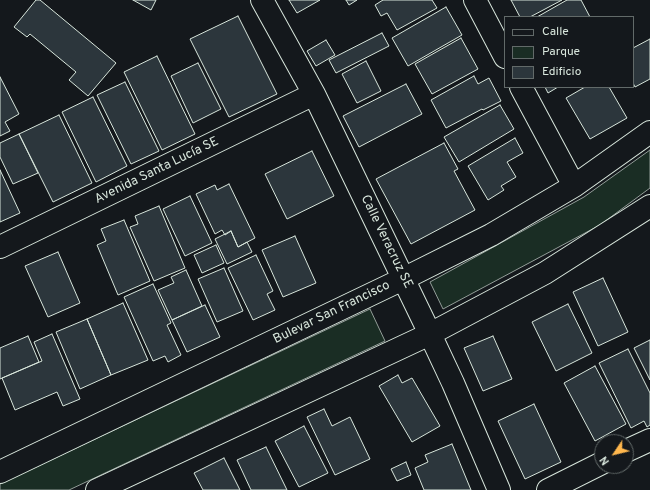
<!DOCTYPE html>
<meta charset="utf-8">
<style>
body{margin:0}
#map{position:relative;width:650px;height:490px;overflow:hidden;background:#14181c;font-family:Overpass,sans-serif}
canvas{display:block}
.legend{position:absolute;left:504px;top:16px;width:130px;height:72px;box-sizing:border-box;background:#14181c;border:1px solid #626a69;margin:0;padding:5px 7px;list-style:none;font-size:12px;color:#d8e6dc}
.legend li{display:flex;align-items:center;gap:8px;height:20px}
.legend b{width:20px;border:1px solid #626a69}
.north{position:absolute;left:594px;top:434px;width:40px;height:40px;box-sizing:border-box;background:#14181c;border:1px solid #626a69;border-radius:50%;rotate:235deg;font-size:11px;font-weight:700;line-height:16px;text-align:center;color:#d8e6dc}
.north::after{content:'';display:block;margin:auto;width:14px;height:18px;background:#ffb74d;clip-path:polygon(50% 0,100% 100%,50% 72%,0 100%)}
</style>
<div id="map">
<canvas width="650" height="490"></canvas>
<ul class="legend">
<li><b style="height:5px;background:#14181c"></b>Calle</li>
<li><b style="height:11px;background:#1a2d24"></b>Parque</li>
<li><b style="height:11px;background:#2c363c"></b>Edificio</li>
</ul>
<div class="north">N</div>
</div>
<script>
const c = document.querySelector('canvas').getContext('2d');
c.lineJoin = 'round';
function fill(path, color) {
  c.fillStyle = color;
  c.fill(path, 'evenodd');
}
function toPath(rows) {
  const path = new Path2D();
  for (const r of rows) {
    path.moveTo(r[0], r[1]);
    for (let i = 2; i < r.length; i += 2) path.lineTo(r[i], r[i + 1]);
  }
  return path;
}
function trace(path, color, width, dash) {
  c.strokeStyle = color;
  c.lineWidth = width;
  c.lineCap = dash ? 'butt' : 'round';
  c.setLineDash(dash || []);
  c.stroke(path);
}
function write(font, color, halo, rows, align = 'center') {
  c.font = font + ' Overpass,sans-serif';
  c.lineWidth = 3;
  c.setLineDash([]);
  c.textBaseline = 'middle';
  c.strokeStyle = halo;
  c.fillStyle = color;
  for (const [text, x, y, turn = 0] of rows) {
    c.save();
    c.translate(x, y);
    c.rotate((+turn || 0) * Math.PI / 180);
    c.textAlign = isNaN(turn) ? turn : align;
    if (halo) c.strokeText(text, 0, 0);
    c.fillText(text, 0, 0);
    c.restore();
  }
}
const green = toPath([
 [650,150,650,188,600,225,443,309,430,282,584,197,650,150],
 [370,309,385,341,69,490,0,490,0,484,370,309]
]);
fill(green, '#1a2d24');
trace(green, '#939e99', 1);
const building = toPath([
 [36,0,40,0,116,63,88,96,69,80,76,72,30,34,27,37,14,27,36,0],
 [133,0,156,0,151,10,133,0],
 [289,0,320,0,297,13,289,0],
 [346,0,357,0,349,5,346,0],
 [383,0,432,0,437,8,397,30,387,13,381,16,375,5,383,0],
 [511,0,562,0,530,17,520,17,511,0],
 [567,0,581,0,590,17,537,17,567,0],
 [446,7,462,35,408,66,392,38,446,7],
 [238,16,277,94,229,117,190,39,238,16],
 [382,33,389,46,336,73,329,60,382,33],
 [461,38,478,69,432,94,415,64,461,38],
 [650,39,650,79,635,87,633,83,633,48,650,39],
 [326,40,335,55,316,66,307,51,326,40],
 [157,56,195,134,162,150,124,72,157,56],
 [366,61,381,91,357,103,342,74,366,61],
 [198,63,221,109,193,123,171,76,198,63],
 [474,76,478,84,489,78,501,101,483,110,482,109,446,128,431,100,474,76],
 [0,77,19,114,5,122,10,131,0,136,0,77],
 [125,82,159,151,131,164,97,95,125,82],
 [406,84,422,114,359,147,343,116,406,84],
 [545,87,558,87,548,93,545,87],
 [585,87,609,87,627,118,590,139,566,98,585,87],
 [93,97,127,166,96,182,62,112,93,97],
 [500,105,514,129,459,162,444,137,500,105],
 [59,115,92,183,53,202,19,134,59,115],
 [19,134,38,173,13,184,0,157,0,143,19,134],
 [515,138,523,153,507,162,516,177,501,186,504,190,488,200,468,166,515,138],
 [444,143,458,169,454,171,475,210,411,244,376,179,444,143],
 [312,151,334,196,287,219,265,174,312,151],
 [0,170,20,213,0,222,0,170],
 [229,184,255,238,238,247,231,231,225,235,222,230,215,234,196,194,215,185,217,190,229,184],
 [190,196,212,243,185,256,163,209,190,196],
 [159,206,185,268,154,281,130,227,138,224,135,216,159,206],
 [124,220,150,281,118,295,97,245,106,241,101,229,124,220],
 [231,231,238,247,247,242,252,252,227,264,215,239,231,231],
 [295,236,316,283,283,297,262,250,295,236],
 [216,245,224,263,202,273,194,255,216,245],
 [58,252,80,303,48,317,25,266,58,252],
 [256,255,273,291,267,294,275,310,253,320,228,268,256,255],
 [224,268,243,311,217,322,198,279,224,268],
 [186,270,202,306,172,320,158,290,174,283,171,277,186,270],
 [603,278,628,332,598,346,573,292,603,278],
 [153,284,171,323,167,325,181,355,168,362,165,356,153,361,124,297,153,284],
 [123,303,148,360,111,375,87,319,123,303],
 [568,304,592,353,556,371,532,322,568,304],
 [205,305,220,337,187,352,172,320,205,305],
 [87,319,111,375,80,389,56,332,87,319],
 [52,334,80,399,63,406,57,392,15,410,2,378,42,361,34,342,52,334],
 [28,336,39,362,0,379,0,348,28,336],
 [493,336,512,379,483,391,464,348,493,336],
 [650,340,650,380,634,348,650,340],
 [628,349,650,393,650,425,647,427,644,421,631,428,599,363,628,349],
 [595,366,626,424,595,441,564,383,595,366],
 [398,375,402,383,412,378,440,426,412,442,379,386,398,375],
 [534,404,561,462,525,479,498,421,534,404],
 [324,409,332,426,350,417,370,459,335,475,307,417,324,409],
 [304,426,328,473,299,487,275,441,304,426],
 [452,444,471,490,424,490,415,468,428,462,425,455,452,444],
 [266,447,287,490,251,490,237,460,266,447],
 [224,458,240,490,203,490,194,473,224,458],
 [406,462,411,475,397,481,391,469,406,462]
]);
fill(building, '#2c363c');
trace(building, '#d8e6dc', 1);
const minor = toPath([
 [262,0,314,94,430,334,453,383,499,490],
 [475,0,505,57],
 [521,87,574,186],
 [0,247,314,94],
 [626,451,650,440],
 [0,472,403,279,491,235,574,186,650,132],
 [97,490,430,334,545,273,650,206],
 [548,490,602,463]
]);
trace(minor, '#d8e6dc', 24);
trace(minor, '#14181c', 22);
write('13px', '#d8e6dc', '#14181c', [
 ["Avenida Santa Lucía SE",157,171,-26],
 ["Calle Veracruz SE",386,242,64],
 ["Bulevar San Francisco",332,313,-26]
]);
</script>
